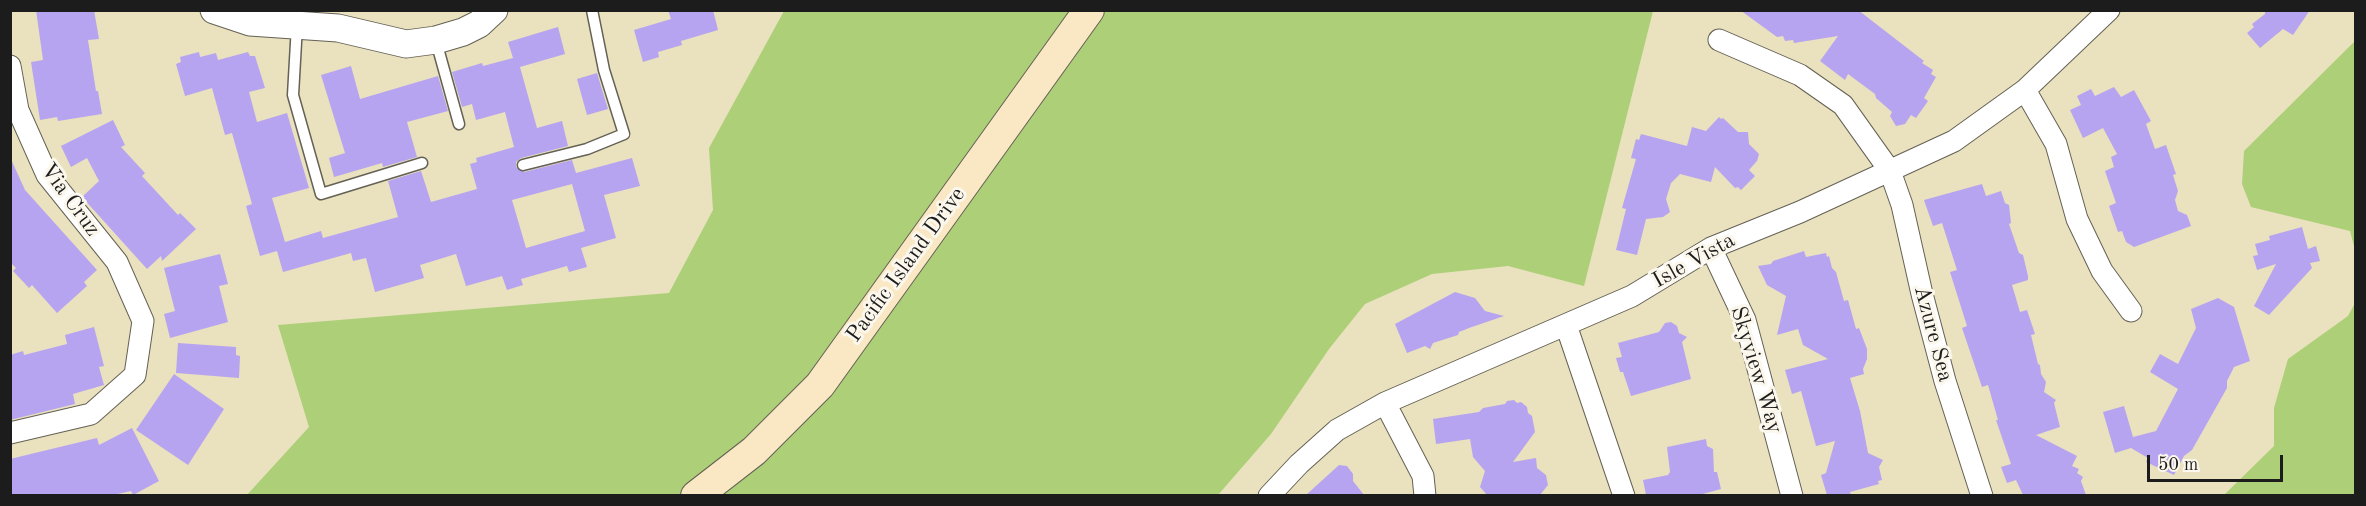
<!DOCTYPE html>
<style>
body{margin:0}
#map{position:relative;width:2366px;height:506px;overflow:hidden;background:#eae1be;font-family:"Old Standard TT",serif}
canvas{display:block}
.frame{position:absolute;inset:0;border:12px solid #1c1c1c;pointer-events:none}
.scale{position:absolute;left:2147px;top:455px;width:136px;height:27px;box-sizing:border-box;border:3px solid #1c1c1c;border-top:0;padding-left:8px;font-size:18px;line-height:21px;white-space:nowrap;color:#1c1c1c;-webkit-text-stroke:4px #fbf7ec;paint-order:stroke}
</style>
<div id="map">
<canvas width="2366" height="506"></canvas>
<div class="frame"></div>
<div class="scale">50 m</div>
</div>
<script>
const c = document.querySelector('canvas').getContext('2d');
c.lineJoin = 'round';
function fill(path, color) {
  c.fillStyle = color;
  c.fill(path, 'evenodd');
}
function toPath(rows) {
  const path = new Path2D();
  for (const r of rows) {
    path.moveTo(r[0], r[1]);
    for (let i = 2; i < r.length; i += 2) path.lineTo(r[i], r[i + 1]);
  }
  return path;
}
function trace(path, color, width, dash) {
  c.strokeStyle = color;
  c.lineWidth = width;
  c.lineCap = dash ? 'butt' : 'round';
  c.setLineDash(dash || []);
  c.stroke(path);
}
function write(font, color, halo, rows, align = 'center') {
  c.font = font + ' "Old Standard TT",serif';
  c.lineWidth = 6;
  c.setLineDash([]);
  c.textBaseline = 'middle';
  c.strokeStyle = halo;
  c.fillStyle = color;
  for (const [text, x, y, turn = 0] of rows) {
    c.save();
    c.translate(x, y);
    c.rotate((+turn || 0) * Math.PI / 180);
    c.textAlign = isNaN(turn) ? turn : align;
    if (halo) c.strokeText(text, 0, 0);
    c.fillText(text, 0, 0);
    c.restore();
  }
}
fill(toPath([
 [784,11,1653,11,1584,286,1508,266,1432,274,1365,304,1329,349,1271,434,1218,495,246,496,309,427,278,325,669,293,713,210,709,148],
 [2355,41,2355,250,2350,231,2251,207,2242,184,2244,151],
 [2355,303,2355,495,2224,495,2274,446,2274,408,2288,359,2348,316]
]), '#accf78');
fill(toPath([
 [36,10,94,10,99,39,88,40,96,91,98,91,102,114,58,121,57,117,40,120,31,62,43,60],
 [668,10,713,10,718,30,681,41,682,45,658,52,659,57,643,62,634,30,671,19],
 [1740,10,1858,10,1924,61,1922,63,1933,70,1931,74,1936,77,1924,98,1928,101,1916,118,1911,115,1905,124,1896,126,1890,116,1892,112,1876,98,1875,94,1848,74,1845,80,1820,61,1838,36,1794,43,1793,40,1785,41,1783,36,1777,37],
 [2265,10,2310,10,2293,35,2283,29,2260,48,2247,33,2254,27,2252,24,2265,14],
 [558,27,565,54,520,67,537,128,562,121,568,146,521,158,516,162,516,167,524,172,572,160,576,173,632,158,640,186,604,195,616,238,581,248,587,267,569,272,567,266,521,279,523,285,507,290,502,276,466,286,456,254,420,265,424,278,375,292,366,258,353,261,351,253,283,272,277,251,260,256,246,206,252,204,232,133,225,135,212,88,185,96,176,64,181,62,180,57,199,52,200,57,216,53,218,60,248,52,250,56,255,56,265,88,249,92,257,122,287,113,309,188,272,198,285,242,321,231,323,238,398,217,388,181,421,171,431,202,477,189,470,164,477,162,476,158,514,147,505,112,476,120,472,104,462,107,452,72,482,63,483,66,513,58,508,42],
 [572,184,585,231,526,248,512,200],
 [351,66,360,99,438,76,448,111,407,122,417,157,383,167,382,163,334,177,329,158,345,153,321,75],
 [597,73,608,109,587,115,577,79],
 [2114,87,2121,97,2134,90,2151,121,2146,124,2155,149,2166,145,2176,174,2173,175,2178,191,2175,200,2178,211,2187,215,2191,226,2134,247,2126,242,2122,231,2118,232,2109,206,2116,203,2105,171,2114,167,2111,157,2117,154,2103,128,2083,138,2070,110,2081,105,2077,96,2091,89,2095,96],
 [1719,117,1721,119,1723,118,1738,132,1748,132,1749,144,1759,154,1757,161,1749,170,1755,176,1741,190,1738,187,1735,188,1715,167,1711,182,1680,174,1671,183,1666,199,1670,212,1663,217,1646,219,1637,255,1616,250,1626,209,1622,208,1636,159,1631,158,1636,139,1639,140,1641,134,1687,146,1692,127,1706,131],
 [113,120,125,145,121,147,145,173,142,176,178,215,180,213,196,229,162,261,161,256,147,269,82,197,99,181,87,158,71,167,61,146],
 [10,157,25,190,97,270,84,282,87,286,57,313,32,285,29,288,13,271,16,268,10,262],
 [1982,184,1986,196,2001,191,2005,203,2009,205,2011,223,2009,224,2019,253,2023,255,2028,276,2028,280,2012,285,2020,312,2027,310,2035,334,2031,335,2038,364,2040,365,2041,374,2046,382,2044,392,2056,400,2054,403,2060,427,2036,435,2077,456,2072,466,2079,469,2077,473,2083,477,2081,481,2086,495,2023,495,2016,480,2007,483,2001,467,2011,464,1996,420,1998,420,1988,385,1982,387,1962,328,1967,326,1950,272,1957,270,1942,223,1933,226,1924,200],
 [2302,227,2308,249,2316,246,2320,261,2310,263,2312,268,2269,315,2254,306,2276,264,2257,270,2253,256,2258,255,2255,244,2270,240,2269,236],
 [1804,251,1806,257,1826,253,1827,257,1829,256,1832,268,1836,272,1844,301,1848,300,1856,329,1859,328,1867,349,1867,359,1863,369,1864,374,1850,378,1860,411,1868,453,1883,460,1879,467,1882,480,1878,481,1879,484,1850,492,1851,495,1827,495,1821,475,1826,473,1835,441,1816,446,1801,391,1792,394,1785,370,1828,359,1803,345,1798,329,1777,335,1786,296,1767,285,1758,266,1771,264,1773,261],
 [220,254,228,284,219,286,228,322,170,338,164,314,175,311,164,268],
 [1455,292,1475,298,1485,311,1504,316,1469,328,1459,332,1458,335,1433,343,1430,349,1425,346,1407,353,1395,324],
 [2218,298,2234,307,2250,361,2234,367,2227,381,2227,388,2192,450,2184,456,2174,475,2146,462,2148,458,2131,448,2115,453,2103,412,2124,406,2133,437,2156,431,2178,389,2150,372,2160,354,2178,364,2196,328,2191,309],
 [1671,322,1677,326,1679,333,1687,337,1682,342,1691,379,1631,396,1623,372,1620,372,1616,358,1622,357,1618,343,1659,332,1665,323],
 [94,327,104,366,99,367,104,385,73,394,75,404,10,420,10,355,23,351,24,355,67,344,65,335],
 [178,343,236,347,236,355,240,356,239,378,176,373],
 [174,374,224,409,188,465,136,430],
 [1514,400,1517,403,1521,402,1527,407,1528,413,1532,416,1535,432,1513,462,1536,458,1537,468,1546,475,1548,485,1540,495,1487,495,1480,487,1485,471,1473,457,1470,439,1436,444,1433,419,1479,412,1483,408,1505,404,1507,401],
 [132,428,159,481,133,495,131,491,113,495,10,495,10,459,97,438,99,445],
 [1706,439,1707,446,1713,449,1714,472,1717,472,1721,489,1699,495,1646,495,1643,480,1668,475,1670,472,1667,447],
 [1339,465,1347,466,1353,474,1353,481,1364,495,1306,495]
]), '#b7a4f0');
const service = toPath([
 [297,25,293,95,321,194,422,163],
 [436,41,459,124],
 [523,165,587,149,624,134,604,70,592,10]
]);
const minor = toPath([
 [1719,40,1800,75,1843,105,1890,171,1902,205,1922,294,1945,381,1982,496],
 [10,66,18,110,47,175,117,262,143,321,135,375,91,414,10,433],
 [2025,90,2056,144,2077,219,2102,271,2131,311],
 [1711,248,1745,320,1792,496],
 [1566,325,1624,496],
 [1385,403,1423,476,1425,496],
 [1269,496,1299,464,1337,430,1385,403,1632,296,1711,248,1800,212,1954,141,2025,90,2109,10]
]);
const tertiary = toPath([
 [214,10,250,22,338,28,406,44,436,40,463,32,479,24,494,10]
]);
const secondary = toPath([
 [696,496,754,451,820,385,1089,10]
]);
trace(service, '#646155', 13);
trace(minor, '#646155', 23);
trace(tertiary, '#646155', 29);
trace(secondary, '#646155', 32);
trace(service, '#fff', 10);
trace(minor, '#fff', 21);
trace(tertiary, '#fff', 27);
trace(secondary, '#fae7c3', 30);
write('22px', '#1c1c1c', '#fbf7ec', [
 ["Via Cruz",70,200,54],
 ["Isle Vista",1694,261,-29],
 ["Pacific Island Drive",906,265,-54],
 ["Azure Sea",1933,334,75],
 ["Skyview Way",1756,370,73]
]);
</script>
